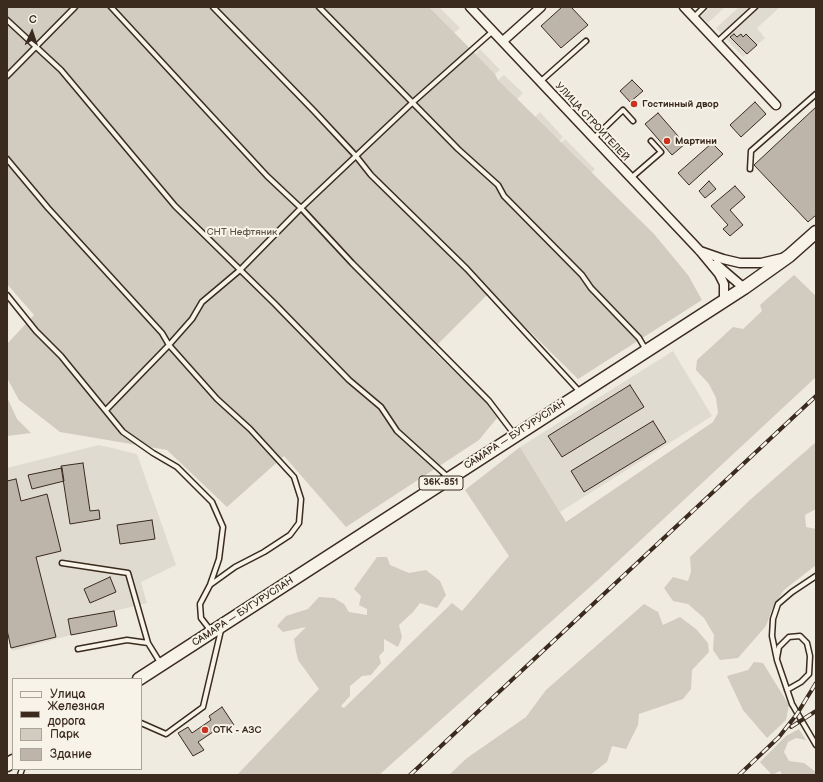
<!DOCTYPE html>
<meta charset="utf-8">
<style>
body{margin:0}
#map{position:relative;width:823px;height:782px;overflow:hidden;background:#efebe0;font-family:"Balsamiq Sans",sans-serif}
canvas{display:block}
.frame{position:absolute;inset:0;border:8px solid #3b2a1e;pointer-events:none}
.legend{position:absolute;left:12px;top:678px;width:130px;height:92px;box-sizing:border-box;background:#f7f3e8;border:1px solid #aca397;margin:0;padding:5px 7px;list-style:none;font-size:12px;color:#3b2a1e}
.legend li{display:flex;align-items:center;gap:8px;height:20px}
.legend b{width:20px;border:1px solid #aca397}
.north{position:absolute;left:12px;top:12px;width:40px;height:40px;-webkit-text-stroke:3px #f7f3e8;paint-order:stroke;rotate:3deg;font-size:11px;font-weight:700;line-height:16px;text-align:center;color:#3b2a1e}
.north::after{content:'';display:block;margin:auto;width:14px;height:18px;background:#3b2a1e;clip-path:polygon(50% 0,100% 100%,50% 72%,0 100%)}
</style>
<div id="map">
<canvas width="823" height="782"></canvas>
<div class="frame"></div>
<ul class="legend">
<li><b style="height:5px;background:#f7f3e8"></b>Улица</li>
<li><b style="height:5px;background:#3b2a1e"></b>Железная дорога</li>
<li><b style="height:11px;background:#d1cbc0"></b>Парк</li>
<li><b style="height:11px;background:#bdb5aa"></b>Здание</li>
</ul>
<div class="north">С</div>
</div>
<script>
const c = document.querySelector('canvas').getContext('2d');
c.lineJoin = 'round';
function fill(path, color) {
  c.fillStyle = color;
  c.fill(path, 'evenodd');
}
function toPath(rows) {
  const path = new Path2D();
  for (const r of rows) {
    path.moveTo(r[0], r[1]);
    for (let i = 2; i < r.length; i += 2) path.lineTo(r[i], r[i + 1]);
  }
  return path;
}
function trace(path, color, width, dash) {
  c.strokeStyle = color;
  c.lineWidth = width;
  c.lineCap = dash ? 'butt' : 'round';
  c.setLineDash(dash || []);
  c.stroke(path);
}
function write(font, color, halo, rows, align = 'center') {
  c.font = font + ' "Balsamiq Sans",sans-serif';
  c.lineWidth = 4;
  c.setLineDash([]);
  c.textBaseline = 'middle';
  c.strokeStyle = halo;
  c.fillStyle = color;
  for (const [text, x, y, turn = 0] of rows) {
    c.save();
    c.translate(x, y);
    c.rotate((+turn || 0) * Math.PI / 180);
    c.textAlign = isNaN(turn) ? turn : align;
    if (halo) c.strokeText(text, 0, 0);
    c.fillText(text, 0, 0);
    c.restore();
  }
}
fill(toPath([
 [429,7,439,7,460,28,454,33],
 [711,7,725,7,708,23,701,16],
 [739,7,780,7,757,28,765,38,743,57,716,28],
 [480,49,500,70,495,74,475,54],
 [504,75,523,93,517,99,498,80],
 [540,112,563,137,558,142,534,118],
 [565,139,595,169,590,174,560,144],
 [673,351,712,416,560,512,520,447],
 [99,445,137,454,176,565,141,582,147,603,114,611,117,626,71,635,12,651,7,632,7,468]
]), '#e0dbd0');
fill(toPath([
 [7,7,429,7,495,74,498,80,654,234,688,275,702,300,578,379,490,292,432,350,486,402,497,418,479,440,346,527,284,456,227,507,167,450,60,432,19,400,7,378,7,344,34,315,7,284],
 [794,275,816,296,816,377,600,578,379,775,237,775,319,689,298,660,296,651,294,639,306,627,283,632,277,626,286,616,308,609,319,597,334,598,344,604,349,612,367,615,367,609,359,605,361,596,354,589,377,557,387,557,390,565,409,573,426,570,440,581,446,595,437,608,420,603,413,612,399,625,402,637,398,647,384,639,384,651,379,656,381,663,371,675,362,676,350,686,350,696,341,706,344,708,452,603,462,611,509,556,465,490,520,447,566,522,713,422,718,413,716,398,709,384,696,370,697,360,733,327,743,329,762,311,760,305],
 [7,397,17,419,31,433,7,436],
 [816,442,816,509,805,515,806,527,816,529,816,565,784,590,772,609,766,626,738,658,720,660,713,650,714,635,704,618,688,604,673,601,664,588,673,577,688,581,691,572,690,557,751,499],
 [644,604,658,612,663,625,680,617,696,629,708,643,709,652,692,670,691,689,683,699,639,714,638,725,626,749,612,746,607,762,590,775,449,775,467,758,526,717,546,690],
 [754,662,763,663,789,705,786,720,767,738,743,710,727,676,748,670],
 [799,729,806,740,796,738,788,742,784,752,789,761,804,763,816,772,814,775,782,775,780,771,772,775,760,762,786,736]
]), '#d1cbc0');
const building = toPath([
 [562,7,571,7,588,25,561,48,541,26,562,7],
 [734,34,737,37,741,34,743,37,746,34,757,45,747,54,730,37,734,34],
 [632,80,643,91,630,102,620,91,632,80],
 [755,102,766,114,741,137,730,125,755,102],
 [816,107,816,215,808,222,754,165,816,107],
 [658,113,685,144,672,155,645,124,658,113],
 [712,143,723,154,689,185,678,173,712,143],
 [709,181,716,189,705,198,699,191,709,181],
 [735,186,745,197,730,210,743,225,730,236,723,229,728,225,711,206,735,186],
 [630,385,644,407,562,457,548,436,630,385],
 [653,421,666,442,584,492,571,471,653,421],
 [83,463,90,511,99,510,100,519,70,524,61,466,83,463],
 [62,468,64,481,32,489,28,475,62,468],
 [16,479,21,501,47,494,61,551,36,557,56,637,11,648,7,630,7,481,16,479],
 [152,520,155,539,120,544,117,525,152,520],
 [110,577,116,592,90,603,84,589,110,577],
 [114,611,117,626,71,635,68,619,114,611],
 [222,707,234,725,222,733,219,728,198,742,204,750,193,756,178,733,188,727,192,733,211,720,209,716,222,707]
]);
fill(building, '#bdb5aa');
trace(building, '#3b2a1e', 1);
const service = toPath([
 [111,7,267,176,301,208,352,263,489,401,514,434],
 [213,7,314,111,356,156,371,175,467,269,580,392],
 [319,7,458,149,498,185,504,196,582,275,591,288,639,338,646,350],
 [694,17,704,7],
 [7,20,61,70,175,206,275,304,349,380,381,407,397,431,449,478],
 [717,42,755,7],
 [7,76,75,7],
 [541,81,586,41],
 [594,138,623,110,633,121],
 [7,159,48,208,162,333,169,345,217,399,250,429,294,477,301,499,299,523,290,535,264,552,235,567,210,585,200,604,201,618,211,631],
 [750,169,751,151,816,94],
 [631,178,661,152,651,141],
 [7,295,36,331,61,356,123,432,153,453,177,467,212,502,223,527,219,559,210,585],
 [106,410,169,345,192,319,202,302,240,270,301,208,412,103,493,31],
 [62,563,128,573,148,643,161,664],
 [816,576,792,592,778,604,773,619,772,636,777,660,792,704,816,745],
 [78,649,127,640,148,643],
 [777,658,779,647,789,637,800,636,807,643,810,656,809,674,801,682,787,690],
 [141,723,166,734,203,707,221,630],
 [20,775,22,769]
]);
const minor = toPath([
 [470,7,700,251,719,274,724,284,724,301],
 [684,7,776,105],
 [503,41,541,7],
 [700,251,723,259,740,263,761,263,782,258],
 [716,264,744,288]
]);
const primary = toPath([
 [139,679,744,288,789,256,816,232],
 [7,765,13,761]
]);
trace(service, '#3b2a1e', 7);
trace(minor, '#3b2a1e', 11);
trace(primary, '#3b2a1e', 15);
trace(service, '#f7f3e8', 4);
trace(minor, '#f7f3e8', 8);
trace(primary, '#f7f3e8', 12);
const rail = toPath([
 [791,727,816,711],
 [410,775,816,396],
 [739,775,779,737,797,714,816,683]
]);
trace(rail, '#3b2a1e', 4);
trace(rail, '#f7f3e8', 2.5, [8]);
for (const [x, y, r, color] of [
 [634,104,4,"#c8321e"],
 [667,141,4,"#c8321e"],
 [205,730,4,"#c8321e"]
]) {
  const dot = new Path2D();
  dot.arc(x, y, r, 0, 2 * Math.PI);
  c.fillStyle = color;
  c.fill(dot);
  trace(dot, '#f7f3e8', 1.5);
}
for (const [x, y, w] of [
 [441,483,44]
]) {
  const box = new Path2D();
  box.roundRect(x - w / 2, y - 7, w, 14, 3);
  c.fillStyle = '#f7f3e8';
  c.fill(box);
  trace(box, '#3b2a1e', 1);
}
write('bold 9px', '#3b2a1e', null, [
 ["36К-851",441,483]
]);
write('bold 10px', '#3b2a1e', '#f7f3e8', [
 ["Гостинный двор",642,104],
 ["Мартини",675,141],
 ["ОТК - АЗС",213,730]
], 'left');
write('10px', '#3b2a1e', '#f7f3e8', [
 ["УЛИЦА СТРОИТЕЛЕЙ",592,122,47],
 ["САМАРА — БУГУРУСЛАН",515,435,-33],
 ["САМАРА — БУГУРУСЛАН",243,612,-33]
]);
write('10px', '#605246', '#f7f3e8', [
 ["СНТ Нефтяник",242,232]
]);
</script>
